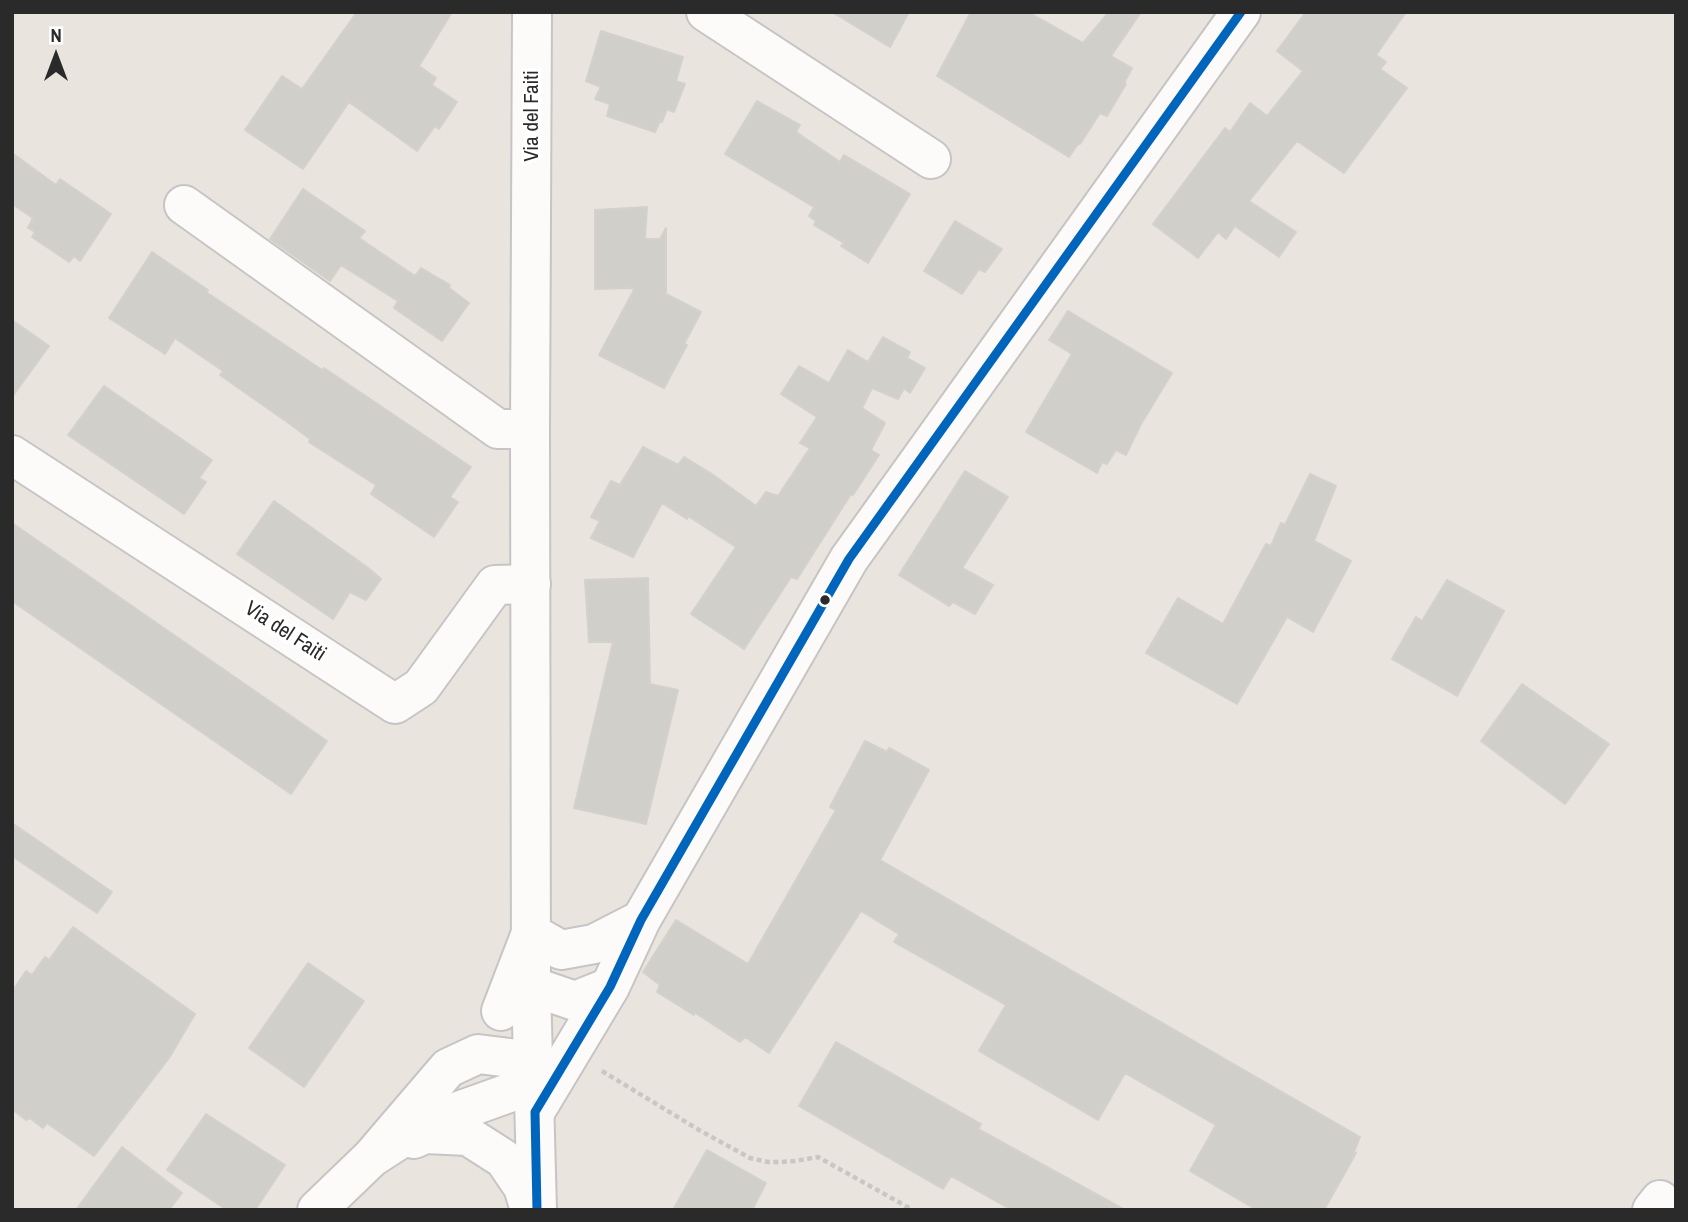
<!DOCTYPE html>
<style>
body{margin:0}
#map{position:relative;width:1688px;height:1222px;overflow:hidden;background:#e9e5de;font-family:"Archivo Narrow",sans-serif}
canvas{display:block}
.frame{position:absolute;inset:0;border:14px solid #2a2a2a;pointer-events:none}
.north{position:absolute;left:21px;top:21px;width:70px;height:70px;-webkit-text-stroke:5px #fff;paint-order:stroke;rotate:0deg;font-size:19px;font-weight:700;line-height:28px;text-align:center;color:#2a2a2a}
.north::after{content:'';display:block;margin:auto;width:24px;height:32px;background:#2a2a2a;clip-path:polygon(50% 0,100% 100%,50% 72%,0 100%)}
</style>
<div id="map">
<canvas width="1688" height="1222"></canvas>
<div class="frame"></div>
<div class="north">N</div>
</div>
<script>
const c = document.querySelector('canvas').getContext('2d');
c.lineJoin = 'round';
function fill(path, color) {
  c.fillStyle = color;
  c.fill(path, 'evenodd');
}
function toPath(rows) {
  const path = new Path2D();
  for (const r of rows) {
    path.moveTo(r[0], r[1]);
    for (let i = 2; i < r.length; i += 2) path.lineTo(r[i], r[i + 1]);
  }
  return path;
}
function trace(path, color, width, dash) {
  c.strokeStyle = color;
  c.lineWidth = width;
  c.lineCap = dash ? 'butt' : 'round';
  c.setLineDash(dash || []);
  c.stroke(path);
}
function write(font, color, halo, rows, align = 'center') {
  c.font = font + ' "Archivo Narrow",sans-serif';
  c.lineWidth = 7;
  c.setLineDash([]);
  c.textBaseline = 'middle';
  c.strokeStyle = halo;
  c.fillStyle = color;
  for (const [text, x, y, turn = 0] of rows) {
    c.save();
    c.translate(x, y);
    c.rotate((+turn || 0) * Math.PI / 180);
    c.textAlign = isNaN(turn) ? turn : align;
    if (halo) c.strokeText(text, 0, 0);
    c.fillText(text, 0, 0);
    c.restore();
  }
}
const building = toPath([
 [357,12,452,12,419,66,436,78,432,85,457,102,439,129,435,126,417,151,349,102,303,169,245,130,282,76,302,89,357,12],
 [832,12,909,12,890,47,832,12],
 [971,12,1028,12,1083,43,1109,12,1141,12,1111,56,1132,68,1124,83,1126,84,1107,116,1100,113,1080,144,1078,144,1069,157,937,76,971,12],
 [1306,12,1406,12,1376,55,1386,62,1380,69,1407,88,1344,173,1297,141,1249,201,1296,232,1279,257,1235,226,1226,239,1218,232,1198,258,1153,224,1225,128,1230,132,1250,103,1267,116,1303,71,1277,51,1306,12],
 [601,31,683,57,676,81,685,84,674,112,667,109,662,122,660,121,655,132,607,116,610,104,595,99,601,87,586,81,601,31],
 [757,101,800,125,796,132,840,162,844,155,910,194,868,263,841,246,844,243,814,225,816,221,809,216,814,207,725,154,757,101],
 [12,153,56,185,60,179,111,214,80,261,74,256,69,262,32,237,35,232,28,228,33,218,12,204,12,153],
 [303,189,365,231,359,238,415,276,421,268,450,285,449,288,469,303,442,341,394,308,398,301,341,265,330,281,270,239,303,189],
 [647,207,645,239,660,239,666,228,666,294,701,312,684,344,687,345,664,388,599,355,635,288,595,289,595,210,647,207],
 [955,221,1002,249,985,272,979,269,962,294,924,271,955,221],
 [152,252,208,290,206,292,322,370,324,368,471,467,450,497,458,502,434,537,371,494,376,485,309,442,310,439,290,424,220,375,223,371,175,338,165,354,109,318,152,252],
 [1068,311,1172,373,1141,424,1126,455,1116,450,1107,464,1102,462,1097,473,1026,432,1072,354,1049,340,1068,311],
 [12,320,49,346,12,397,12,320],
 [883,337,910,352,907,358,925,368,910,393,904,388,898,399,872,388,862,408,885,423,871,450,879,455,853,495,851,494,797,579,791,577,744,649,691,614,736,547,688,516,687,519,662,503,633,557,591,538,600,521,591,517,611,481,620,485,643,447,678,465,684,457,712,474,756,506,766,492,778,496,810,448,800,443,817,417,781,394,799,366,829,383,848,350,868,362,883,337],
 [104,386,212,460,199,478,206,482,184,514,68,435,104,386],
 [965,471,1008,497,962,568,993,585,975,614,953,602,949,606,899,575,965,471],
 [1310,474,1336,486,1314,541,1351,561,1313,632,1287,617,1237,704,1146,653,1178,598,1223,624,1266,544,1271,546,1281,523,1285,525,1310,474],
 [274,501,367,567,381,579,366,600,350,592,333,619,237,554,274,501],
 [12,523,327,741,291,794,12,601,12,523],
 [648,578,650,684,678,690,646,824,574,808,613,642,589,642,585,580,648,578],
 [1447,580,1504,611,1457,696,1392,659,1416,617,1422,621,1447,580],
 [1522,684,1609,744,1565,804,1481,741,1522,684],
 [865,741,887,752,889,748,929,770,880,860,1360,1137,1354,1152,1356,1153,1324,1210,1257,1210,1190,1171,1216,1125,1125,1073,1098,1120,979,1051,1006,1005,894,942,899,934,861,911,769,1053,745,1037,740,1042,694,1012,694,1015,657,992,660,985,643,972,676,920,748,964,836,810,830,807,865,741],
 [12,823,112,892,97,913,12,856,12,823],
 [73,927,195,1014,169,1058,94,1156,47,1123,43,1128,30,1118,26,1120,12,1109,12,992,26,971,32,975,45,957,49,960,73,927],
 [308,963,364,1001,304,1087,249,1048,308,963],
 [836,1042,981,1124,978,1129,1125,1210,1012,1210,951,1176,943,1189,799,1106,836,1042],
 [206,1114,285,1165,255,1210,227,1210,167,1170,206,1114],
 [122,1147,182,1193,169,1210,76,1210,122,1147],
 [707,1150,766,1183,752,1210,673,1210,707,1150]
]);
fill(building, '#d1cfca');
trace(building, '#d4d1cb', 2);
const street = toPath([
 [706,12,931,159],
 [184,205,498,429,530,429],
 [12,455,395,704,421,687,495,585,531,584],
 [531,986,575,1001,610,987],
 [501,1011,531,933,561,950,594,944,641,920],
 [535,1112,610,987,641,920,849,559,1241,12],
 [414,1139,425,1134,468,1136,504,1159,523,1187,530,1210],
 [317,1210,371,1158,448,1068,478,1054,518,1059,534,1084,425,1123,371,1158],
 [1652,1210,1660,1200]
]);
const secondary = toPath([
 [532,12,530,429,531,986,537,1210]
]);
trace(street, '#c6c4c5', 42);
trace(secondary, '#c6c4c5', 42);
trace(toPath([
 [602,1071,699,1130,750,1158,768,1162,781,1162,795,1161,818,1157,913,1210]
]), '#c8c7c6', 4.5, [5, 3.5]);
trace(street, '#fcfbfa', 38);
trace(secondary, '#fcfbfa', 38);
trace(toPath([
 [537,1210,535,1112,610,987,641,920,849,559,1241,12]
]), '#0065bd', 9);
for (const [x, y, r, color] of [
 [825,600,6,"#2a2a2a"]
]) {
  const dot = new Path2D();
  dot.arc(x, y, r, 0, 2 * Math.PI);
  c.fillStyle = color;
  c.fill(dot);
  trace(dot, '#fff', 2.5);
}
write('21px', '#2a2a2a', '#fff', [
 ["Via del Faiti",532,116,-90],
 ["Via del Faiti",285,632,33]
]);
</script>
